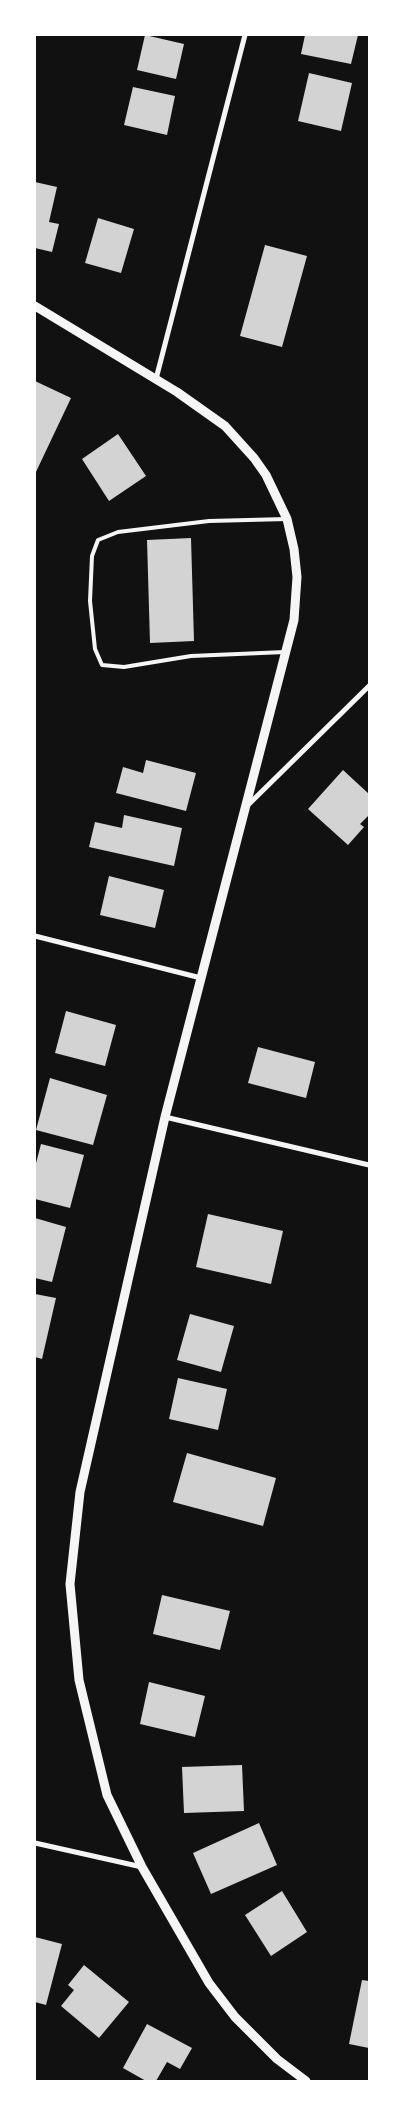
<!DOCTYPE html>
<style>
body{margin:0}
#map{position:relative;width:404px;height:2116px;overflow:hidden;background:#111;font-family:Karla,sans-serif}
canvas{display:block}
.frame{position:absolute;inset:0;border:36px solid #fff;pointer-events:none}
</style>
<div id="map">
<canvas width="404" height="2116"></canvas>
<div class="frame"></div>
</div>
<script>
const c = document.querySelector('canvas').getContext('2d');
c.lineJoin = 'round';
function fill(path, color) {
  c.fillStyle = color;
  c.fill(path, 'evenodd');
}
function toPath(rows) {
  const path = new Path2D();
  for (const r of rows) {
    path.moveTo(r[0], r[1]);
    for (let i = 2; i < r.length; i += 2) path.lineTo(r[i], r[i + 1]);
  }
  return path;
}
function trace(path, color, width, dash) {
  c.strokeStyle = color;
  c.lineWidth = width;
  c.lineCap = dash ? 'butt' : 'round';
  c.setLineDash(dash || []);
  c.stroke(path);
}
fill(toPath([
 [145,35,184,44,176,79,137,70],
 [305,35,358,35,351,64,301,54],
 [309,73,352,83,341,131,298,121],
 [133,87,175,96,167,135,124,125],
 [35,182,57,187,49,222,59,224,52,252,35,248],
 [98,218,134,229,121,273,85,263],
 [265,245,307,256,282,347,240,336],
 [35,381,71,398,35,474],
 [118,434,146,476,109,501,82,459],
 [191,538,194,641,150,643,147,540],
 [146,760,196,773,186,811,116,793,123,767,143,773],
 [343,770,369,794,369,815,360,824,364,827,348,845,308,809],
 [124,815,182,828,174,866,89,847,95,822,122,828],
 [109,876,164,890,155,928,100,915],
 [66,1011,116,1025,105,1066,55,1053],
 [258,1047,315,1062,306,1098,248,1083],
 [50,1078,107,1095,93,1145,36,1130],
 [41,1144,84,1155,70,1208,35,1199,35,1167],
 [208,1214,283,1231,271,1284,196,1267],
 [35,1218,66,1227,52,1282,35,1278],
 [35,1294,56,1298,42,1359,35,1357],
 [190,1314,234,1326,221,1372,177,1360],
 [178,1378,227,1389,218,1430,169,1419],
 [187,1453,276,1478,263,1526,173,1502],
 [162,1595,230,1611,220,1650,153,1634],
 [149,1682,205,1696,195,1737,140,1724],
 [242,1765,244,1811,184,1813,182,1767],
 [259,1823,277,1865,211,1894,193,1853],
 [282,1891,307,1932,271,1956,245,1915],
 [35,1937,62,1944,46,2005,35,2002],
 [84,1965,129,2002,99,2038,61,2006,74,1990,68,1985],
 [362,1980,369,1981,369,2048,349,2044],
 [147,2024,192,2048,180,2069,167,2062,156,2081,146,2081,123,2068]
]), '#d3d3d3');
trace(toPath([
 [285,652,191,656,124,667,102,665,95,649,90,601,92,556,98,540,118,532,209,521,287,519]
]), '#f5f5f5', 4);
trace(toPath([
 [156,379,245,35],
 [246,807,369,686],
 [35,936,201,978],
 [165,1117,369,1165],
 [35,1843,142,1867]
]), '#f5f5f5', 5);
trace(toPath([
 [35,306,177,392,225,426,254,458,266,475,287,519,294,549,297,577,294,620,165,1117,80,1492,70,1584,79,1680,107,1795,142,1867,209,1983,235,2017,277,2059,306,2081]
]), '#f5f5f5', 9);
</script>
